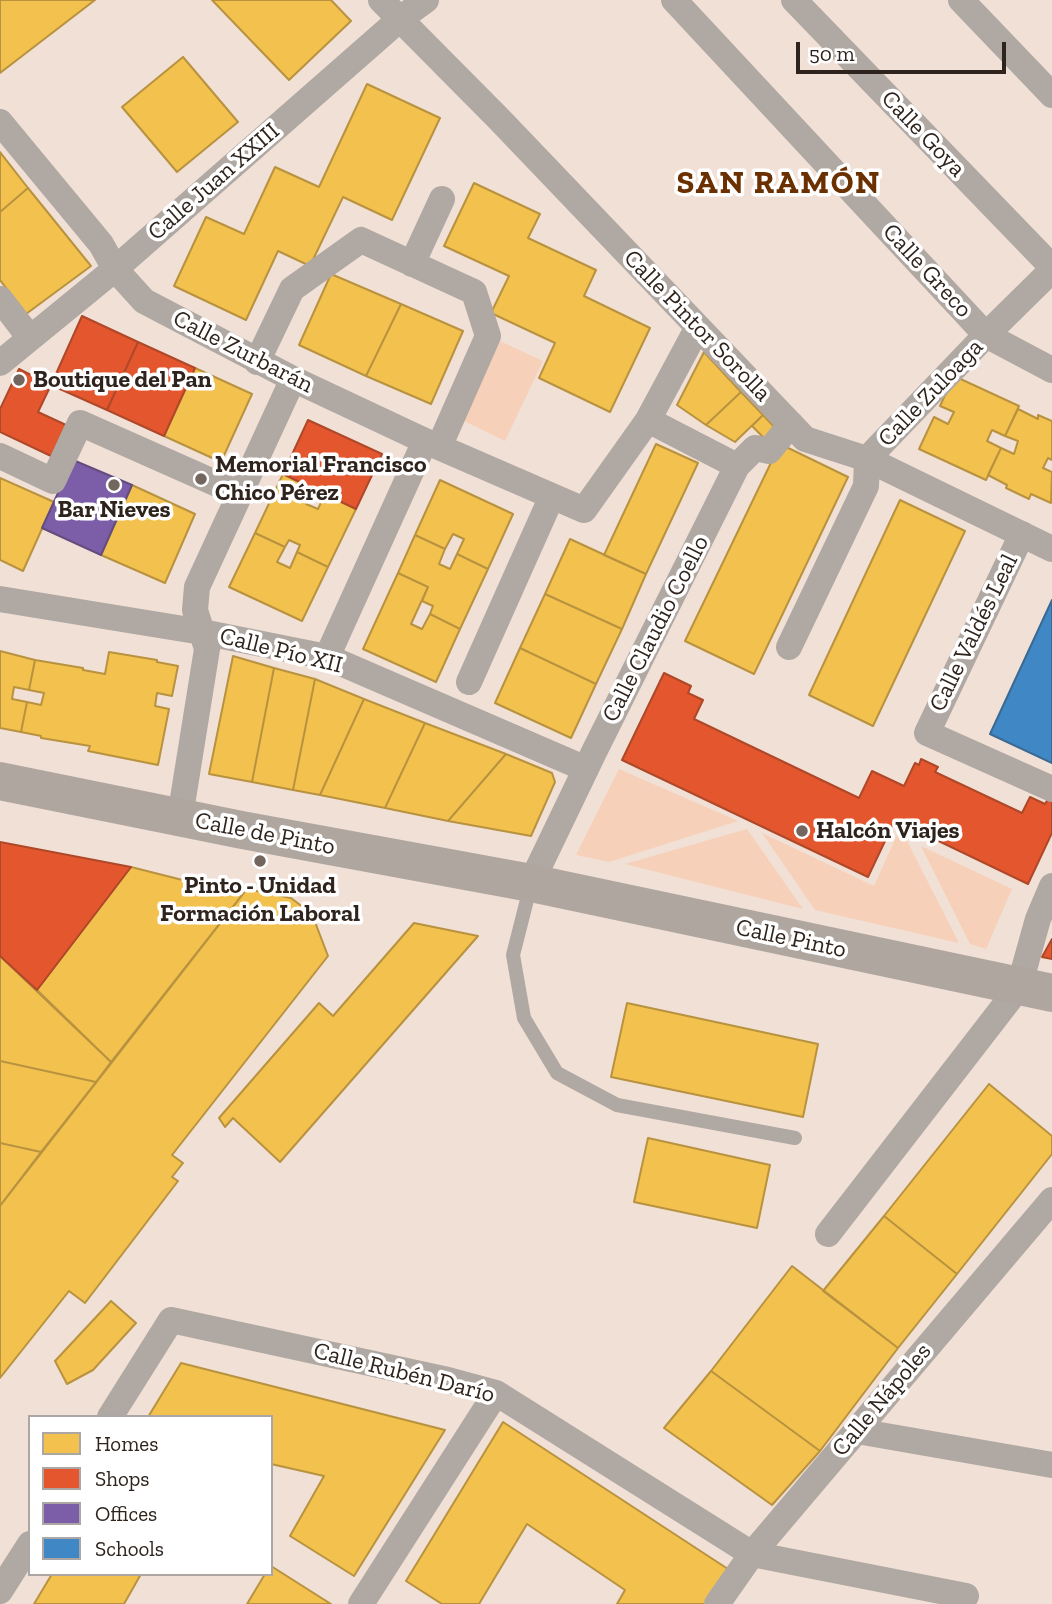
<!DOCTYPE html>
<meta charset="utf-8">
<style>
body{margin:0}
#map{position:relative;width:1052px;height:1604px;overflow:hidden;background:#f1e0d6;font-family:"Zilla Slab",serif}
canvas{display:block}
.legend{position:absolute;left:28px;top:1415px;width:245px;height:161px;box-sizing:border-box;background:#fff;border:2px solid #aca7a5;margin:0;padding:9px 12px;list-style:none;font-size:21px;color:#2f241d}
.legend li{display:flex;align-items:center;gap:14px;height:35px}
.legend b{width:35px;border:2px solid #aca7a5}
.scale{position:absolute;left:796px;top:42px;width:210px;height:32px;box-sizing:border-box;border:4px solid #2f241d;border-top:0;padding-left:9px;font-size:21px;line-height:24px;white-space:nowrap;color:#2f241d;-webkit-text-stroke:5px #fff;paint-order:stroke}
</style>
<div id="map">
<canvas width="1052" height="1604"></canvas>
<ul class="legend">
<li><b style="height:19px;background:#f2c14e"></b>Homes</li>
<li><b style="height:19px;background:#e4572e"></b>Shops</li>
<li><b style="height:19px;background:#7b5ea7"></b>Offices</li>
<li><b style="height:19px;background:#3f88c5"></b>Schools</li>
</ul>
<div class="scale">50 m</div>
</div>
<script>
const c = document.querySelector('canvas').getContext('2d');
c.lineJoin = 'round';
function fill(path, color) {
  c.fillStyle = color;
  c.fill(path, 'evenodd');
}
function toPath(rows) {
  const path = new Path2D();
  for (const r of rows) {
    path.moveTo(r[0], r[1]);
    for (let i = 2; i < r.length; i += 2) path.lineTo(r[i], r[i + 1]);
  }
  return path;
}
function trace(path, color, width, dash) {
  c.strokeStyle = color;
  c.lineWidth = width;
  c.lineCap = dash ? 'butt' : 'round';
  c.setLineDash(dash || []);
  c.stroke(path);
}
function write(font, color, halo, rows, align = 'center') {
  c.font = font + ' "Zilla Slab",serif';
  c.lineWidth = 7;
  c.setLineDash([]);
  c.textBaseline = 'middle';
  c.strokeStyle = halo;
  c.fillStyle = color;
  for (const [text, x, y, turn = 0] of rows) {
    c.save();
    c.translate(x, y);
    c.rotate((+turn || 0) * Math.PI / 180);
    c.textAlign = isNaN(turn) ? turn : align;
    if (halo) c.strokeText(text, 0, 0);
    c.fillText(text, 0, 0);
    c.restore();
  }
}
fill(toPath([
 [500,341,543,361,505,441,462,420],
 [619,769,738,821,609,862,576,855],
 [747,829,803,909,625,864],
 [762,833,874,886,897,835,906,839,959,943,815,910],
 [921,846,1012,889,986,949,970,944]
]), '#f7d0b9');
const homes = toPath([
 [0,0,95,0,0,73,0,0],
 [212,0,331,0,351,21,289,80,212,0],
 [183,57,238,122,177,172,122,107,183,57],
 [367,84,440,118,392,220,343,197,310,266,278,251,246,320,174,286,206,217,244,234,275,167,319,187,367,84],
 [0,152,28,188,0,212,0,152],
 [474,183,540,214,528,238,596,270,584,296,650,328,610,412,539,378,555,343,491,313,509,276,444,246,474,183],
 [28,188,91,266,26,314,0,280,0,212,28,188],
 [331,274,401,304,366,376,299,345,331,274],
 [401,304,463,331,431,404,366,376,401,304],
 [704,352,741,392,706,425,677,405,704,352],
 [195,368,252,394,221,462,164,436,195,368],
 [954,376,1019,406,1005,436,992,430,987,441,1001,448,986,480,919,449,934,417,948,424,954,412,940,406,954,376],
 [741,392,763,415,735,442,706,425,741,392],
 [1018,409,1038,419,1038,415,1052,421,1052,460,1048,458,1043,468,1052,472,1051,503,1031,494,1029,499,1006,488,1007,485,988,475,1001,448,1014,454,1018,441,1005,436,1018,409],
 [763,415,779,432,769,443,752,426,763,415],
 [656,444,698,463,646,574,604,555,656,444],
 [780,444,848,477,754,674,685,641,780,444],
 [283,474,313,489,306,504,318,509,325,494,356,509,328,567,297,552,300,545,289,540,285,547,255,533,283,474],
 [0,478,54,502,23,571,0,560,0,478],
 [440,480,513,514,488,569,457,554,464,539,453,534,445,549,415,535,440,480],
 [132,485,195,514,165,583,101,555,132,485],
 [900,500,965,531,873,726,809,695,900,500],
 [255,533,285,547,277,562,290,568,297,552,328,567,302,621,229,587,255,533],
 [415,535,445,549,439,564,450,569,457,554,488,569,460,629,430,614,433,606,422,601,428,587,398,573,415,535],
 [570,539,646,574,622,629,545,594,570,539],
 [398,573,428,587,411,624,422,629,430,614,460,629,436,682,363,649,398,573],
 [545,594,622,629,596,684,520,648,545,594],
 [520,648,596,684,571,738,495,703,520,648],
 [0,651,35,660,29,690,14,687,12,699,27,702,21,732,0,728,0,651],
 [109,652,157,660,157,662,178,666,172,696,157,693,155,706,169,709,158,765,88,751,90,746,41,738,41,736,21,732,27,702,41,705,44,693,29,690,35,660,83,668,83,670,105,674,109,652],
 [233,656,274,668,252,782,209,774,233,656],
 [274,668,315,679,293,790,252,782,274,668],
 [315,679,364,699,320,795,293,790,315,679],
 [364,699,425,723,385,808,320,795,364,699],
 [425,723,506,754,448,821,385,808,425,723],
 [506,754,552,773,555,782,531,836,448,821,506,754],
 [131,867,242,895,111,1062,37,990,131,867],
 [247,889,291,898,312,914,328,956,172,1155,183,1163,172,1177,178,1181,85,1303,69,1291,0,1378,0,1206,247,889],
 [414,923,478,936,280,1162,233,1118,225,1127,219,1118,319,1003,333,1016,414,923],
 [0,956,111,1062,96,1082,0,1061,0,956],
 [627,1003,818,1044,803,1117,611,1077,627,1003],
 [0,1061,96,1082,41,1152,0,1143,0,1061],
 [989,1084,1052,1136,1052,1154,957,1274,884,1216,989,1084],
 [648,1138,770,1165,757,1228,634,1202,648,1138],
 [0,1143,41,1152,0,1206,0,1143],
 [884,1216,957,1274,898,1348,823,1291,884,1216],
 [792,1266,898,1348,820,1451,711,1371,792,1266],
 [111,1301,136,1323,93,1370,67,1384,55,1361,111,1301],
 [181,1363,445,1430,354,1576,290,1536,324,1476,271,1464,271,1417,148,1417,181,1363],
 [711,1371,820,1451,772,1505,664,1428,711,1371],
 [503,1422,728,1569,706,1604,617,1604,625,1590,527,1524,479,1604,442,1604,406,1581,503,1422],
 [271,1566,331,1604,247,1604,265,1574,271,1574,271,1566],
 [52,1574,141,1574,124,1604,34,1604,52,1574]
]);
fill(homes, '#f2c14e');
trace(homes, '#b8923f', 2);
const shops = toPath([
 [82,316,138,342,107,410,51,385,82,316],
 [138,342,195,368,164,436,107,410,138,342],
 [19,369,51,385,38,412,66,425,51,456,0,432,0,409,19,369],
 [308,420,382,454,356,509,283,474,308,420],
 [664,673,691,686,688,693,703,700,694,719,859,798,872,771,904,786,915,763,919,765,921,759,938,767,935,772,1022,813,1030,797,1045,804,1048,799,1052,801,1052,833,1028,884,895,820,868,877,622,760,664,673],
 [0,842,131,867,37,990,0,956,0,842],
 [1052,939,1052,959,1042,957,1052,939]
]);
fill(shops, '#e4572e');
trace(shops, '#ae4829', 2);
const offices = toPath([
 [73,460,132,485,101,555,42,528,73,460]
]);
fill(offices, '#7b5ea7');
trace(offices, '#644d7e', 2);
const schools = toPath([
 [1052,600,1052,763,990,734,1052,600]
]);
fill(schools, '#3f88c5');
trace(schools, '#3a6a93', 2);
trace(toPath([
 [531,884,513,955,524,1018,557,1073,617,1105,795,1138]
]), '#b0a8a3', 14);
trace(toPath([
 [381,0,499,119,805,439,867,459,1052,549],
 [674,0,986,335,1052,370],
 [794,0,1052,267],
 [961,0,1052,95],
 [0,122,101,244,115,269,144,301,293,379,425,441,584,510,648,420,698,327],
 [412,264,442,199],
 [0,299,30,338],
 [257,362,292,289,361,240,474,292,488,336,439,447],
 [0,363,115,269,400,19,426,0],
 [0,456,53,481,80,423,240,494],
 [737,466,755,448,769,451,791,424],
 [1022,534,927,733,1052,789],
 [0,599,202,632,327,657,586,769],
 [789,647,866,486,867,459,986,335,1052,270],
 [327,657,425,441],
 [469,682,552,496],
 [180,817,207,649,195,610,197,587,293,379],
 [531,883,594,752,737,466,648,420],
 [828,1234,1019,987,1038,919,1052,886],
 [110,1417,171,1320,448,1380,496,1393,752,1554,966,1596],
 [857,1431,1052,1465],
 [0,1591,30,1544],
 [361,1604,496,1393],
 [717,1604,752,1554,1052,1200]
]), '#b0a8a3', 26);
trace(toPath([
 [0,781,242,830,531,883,1052,993]
]), '#b0a6a0', 38);
for (const [x, y, r, color] of [
 [19,380,7,"#73665e"],
 [201,479,7,"#73665e"],
 [114,485,7,"#73665e"],
 [802,831,7,"#73665e"],
 [260,861,7,"#73665e"]
]) {
  const dot = new Path2D();
  dot.arc(x, y, r, 0, 2 * Math.PI);
  c.fillStyle = color;
  c.fill(dot);
  trace(dot, '#fff', 2.5);
}
write('24px', '#2f241d', '#fff', [
 ["Calle Goya",923,134,46],
 ["Calle Juan XXIII",214,182,-41],
 ["Calle Greco",927,271,47],
 ["Calle Pintor Sorolla",697,326,46],
 ["Calle Zurbarán",243,352,27],
 ["Calle Zuloaga",931,393,-46],
 ["Calle Claudio Coello",656,629,-63],
 ["Calle Valdés Leal",974,633,-64],
 ["Calle Pío XII",281,651,14],
 ["Calle de Pinto",265,834,11],
 ["Calle Pinto",791,939,12],
 ["Calle Rubén Darío",404,1373,14],
 ["Calle Nápoles",882,1400,-50]
]);
write('bold 24px', '#2f241d', '#fff', [
 ["Boutique del Pan",33,380],
 ["Memorial Francisco",215,465],
 ["Chico Pérez",215,493],
 ["Bar Nieves",114,510,"center"],
 ["Halcón Viajes",816,831],
 ["Pinto - Unidad",260,886,"center"],
 ["Formación Laboral",260,914,"center"]
], 'left');
c.letterSpacing = '2px';
write('bold 32px', '#6b3000', '#fff', [
 ["SAN RAMÓN",779,184]
]);
c.letterSpacing = '0px';
</script>
